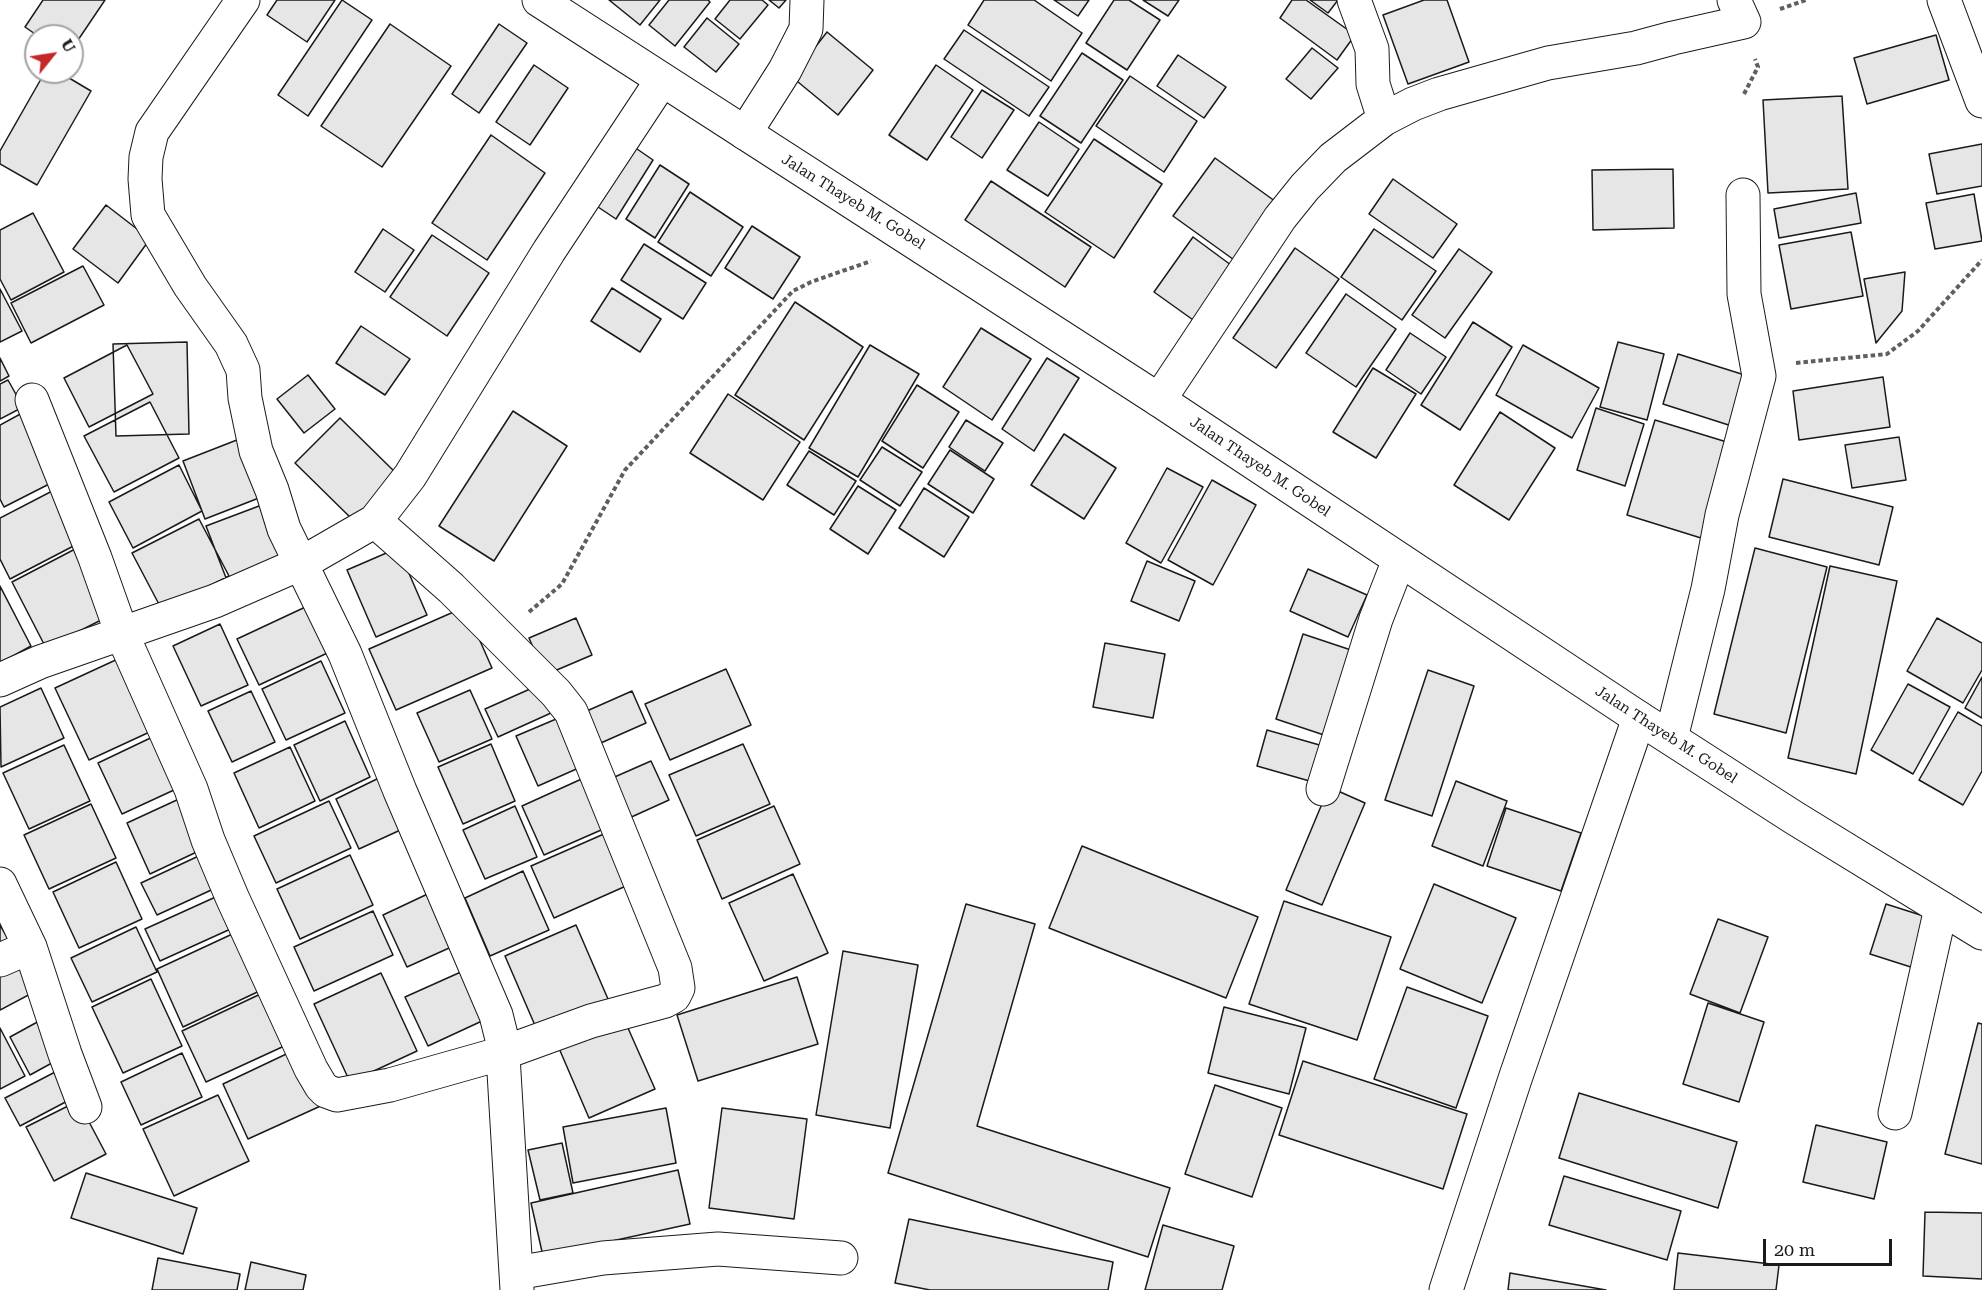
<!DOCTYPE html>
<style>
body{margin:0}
#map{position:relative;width:1982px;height:1290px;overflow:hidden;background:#fff;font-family:"Roboto Serif",serif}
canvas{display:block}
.north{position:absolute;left:24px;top:24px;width:60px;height:60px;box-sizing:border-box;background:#fff;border:2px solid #a3a3a3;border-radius:50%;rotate:60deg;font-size:16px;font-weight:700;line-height:24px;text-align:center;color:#1a1a1a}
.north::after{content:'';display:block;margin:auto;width:21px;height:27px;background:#c62828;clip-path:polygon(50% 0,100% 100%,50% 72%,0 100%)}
.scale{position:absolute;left:1763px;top:1239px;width:129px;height:27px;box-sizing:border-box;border:3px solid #1a1a1a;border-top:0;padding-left:8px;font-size:18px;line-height:21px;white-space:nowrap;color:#1a1a1a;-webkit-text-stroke:4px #fff;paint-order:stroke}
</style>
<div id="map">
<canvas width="1982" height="1290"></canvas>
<div class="north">U</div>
<div class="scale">20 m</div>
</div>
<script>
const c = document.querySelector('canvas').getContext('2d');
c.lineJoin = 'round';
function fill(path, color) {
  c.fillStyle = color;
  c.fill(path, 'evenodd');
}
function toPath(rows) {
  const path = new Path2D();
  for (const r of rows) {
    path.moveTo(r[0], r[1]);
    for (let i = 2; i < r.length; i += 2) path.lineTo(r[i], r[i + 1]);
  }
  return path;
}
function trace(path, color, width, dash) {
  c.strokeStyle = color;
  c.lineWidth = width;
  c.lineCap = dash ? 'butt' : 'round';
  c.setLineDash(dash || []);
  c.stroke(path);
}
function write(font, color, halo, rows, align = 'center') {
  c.font = font + ' "Roboto Serif",serif';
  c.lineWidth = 4.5;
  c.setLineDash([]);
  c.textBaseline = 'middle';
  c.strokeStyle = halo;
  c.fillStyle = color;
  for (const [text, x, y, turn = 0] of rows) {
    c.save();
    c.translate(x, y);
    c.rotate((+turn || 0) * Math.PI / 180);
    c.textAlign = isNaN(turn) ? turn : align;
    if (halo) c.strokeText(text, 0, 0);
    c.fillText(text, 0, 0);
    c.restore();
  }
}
const building = toPath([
 [43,0,105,0,72,49,72,36,38,36,25,27,43,0],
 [277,0,335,0,307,42,267,15,277,0],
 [342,0,372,20,308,116,278,95,342,0],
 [609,0,660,0,640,25,609,0],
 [669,0,708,0,710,2,675,46,649,25,669,0],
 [730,0,762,0,768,5,740,39,715,19,730,0],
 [769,0,786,0,779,8,769,0],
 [984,0,1034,0,1082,33,1051,81,968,25,984,0],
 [1054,0,1089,0,1078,16,1054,0],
 [1114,0,1129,0,1160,20,1127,70,1086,43,1114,0],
 [1143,0,1179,0,1168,16,1143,0],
 [1292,0,1306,0,1355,35,1337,60,1280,18,1292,0],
 [1310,0,1338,0,1328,13,1310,0],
 [1424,0,1447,0,1469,62,1408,84,1383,15,1424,0],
 [707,18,739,44,716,72,684,47,707,18],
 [390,24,451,66,382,167,321,126,390,24],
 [499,24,527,43,479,113,452,94,499,24],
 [964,30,1049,87,1029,116,944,59,964,30],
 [827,32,873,70,838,115,792,77,827,32],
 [1936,35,1949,80,1867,104,1854,58,1936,35],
 [1312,48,1338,68,1311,99,1286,79,1312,48],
 [1082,53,1123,80,1081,143,1040,116,1082,53],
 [1178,55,1226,87,1204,118,1157,86,1178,55],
 [534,65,568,88,530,145,496,122,534,65],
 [936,65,973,90,927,160,889,135,936,65],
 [45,72,59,72,91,91,37,185,0,164,0,151,45,72],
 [1130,76,1197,121,1164,172,1096,126,1130,76],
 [982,90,1014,110,982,158,951,137,982,90],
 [1842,96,1848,189,1768,193,1763,100,1842,96],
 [1039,122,1079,149,1048,196,1007,170,1039,122],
 [491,135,545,173,487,260,432,223,491,135],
 [1094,139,1162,184,1114,258,1045,212,1094,139],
 [624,140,653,160,616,219,586,199,624,140],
 [1982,144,1982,186,1937,194,1929,154,1982,144],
 [1215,158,1279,204,1237,262,1173,216,1215,158],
 [660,165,689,184,655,238,626,219,660,165],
 [1673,169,1674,228,1593,230,1592,170,1673,169],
 [1393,179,1457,224,1433,258,1369,214,1393,179],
 [991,181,1091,247,1065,287,965,220,991,181],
 [690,192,743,227,711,276,658,242,690,192],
 [1856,193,1861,223,1779,238,1774,209,1856,193],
 [1974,194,1982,241,1935,249,1926,203,1974,194],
 [106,205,150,239,118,283,73,249,106,205],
 [33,213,64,272,11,300,0,279,0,230,33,213],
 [752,226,800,257,773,299,725,268,752,226],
 [383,229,414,250,385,292,355,272,383,229],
 [1374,229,1436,271,1402,320,1341,277,1374,229],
 [1851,232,1863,296,1791,309,1779,245,1851,232],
 [432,235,489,273,447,336,390,297,432,235],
 [1193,237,1235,268,1196,322,1154,292,1193,237],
 [644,244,706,283,683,319,621,280,644,244],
 [1295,248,1339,279,1276,368,1233,338,1295,248],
 [1459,249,1492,272,1445,338,1412,315,1459,249],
 [83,266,104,305,31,343,11,303,83,266],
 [1905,272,1902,311,1876,343,1864,279,1905,272],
 [612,288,661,319,640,352,591,321,612,288],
 [0,289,22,331,0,342,0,289],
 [1346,294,1396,329,1356,387,1306,353,1346,294],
 [795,302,863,347,804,440,735,395,795,302],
 [1473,322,1512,347,1460,430,1421,405,1473,322],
 [361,326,410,359,385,395,336,363,361,326],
 [981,328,1031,359,992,420,943,387,981,328],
 [1410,333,1446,357,1421,394,1386,370,1410,333],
 [187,342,189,434,116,436,113,344,187,342],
 [1618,342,1664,354,1647,420,1600,407,1618,342],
 [127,345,153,394,89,427,64,378,127,345],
 [870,345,919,374,858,477,809,448,870,345],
 [1523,345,1599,388,1572,438,1496,395,1523,345],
 [1678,354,1751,377,1738,428,1663,404,1678,354],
 [0,358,9,376,0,381,0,358],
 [1047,358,1079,378,1034,451,1002,429,1047,358],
 [1373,368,1416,394,1376,458,1333,432,1373,368],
 [308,375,335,409,304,433,277,399,308,375],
 [1883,377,1890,427,1799,440,1793,391,1883,377],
 [8,380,23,407,0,419,0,384,8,380],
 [917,385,959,412,923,468,882,441,917,385],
 [728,394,800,442,763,500,690,453,728,394],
 [150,402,179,458,114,492,84,436,150,402],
 [1596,408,1644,424,1625,486,1577,470,1596,408],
 [513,411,567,446,494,561,439,526,513,411],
 [24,412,59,479,4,507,0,499,0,425,24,412],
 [1500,412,1555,448,1509,520,1454,485,1500,412],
 [340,418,400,477,355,522,295,463,340,418],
 [966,420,1003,443,985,471,949,447,966,420],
 [1655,420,1730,443,1701,538,1627,515,1655,420],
 [1064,434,1116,468,1084,519,1031,485,1064,434],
 [1899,437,1906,480,1852,488,1845,445,1899,437],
 [242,438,264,496,205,519,183,461,242,438],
 [882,447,922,472,900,506,860,480,882,447],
 [950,450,994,479,973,513,928,484,950,450],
 [809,451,856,481,834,515,787,485,809,451],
 [179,465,202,511,133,548,109,502,179,465],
 [1167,468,1203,487,1161,563,1126,543,1167,468],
 [1783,479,1893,507,1879,565,1769,537,1783,479],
 [1212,480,1256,505,1213,585,1168,560,1212,480],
 [858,486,896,510,868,554,830,529,858,486],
 [58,488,85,540,10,579,0,559,0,518,58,488],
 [924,488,969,517,944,557,899,528,924,488],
 [267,503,289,560,228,583,206,526,267,503],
 [199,519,229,576,162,610,132,553,199,519],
 [79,547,113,614,46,648,12,582,79,547],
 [398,548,427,615,376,637,347,570,398,548],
 [1755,548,1827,567,1786,733,1714,714,1755,548],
 [1147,561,1195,581,1179,621,1131,601,1147,561],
 [1830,566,1897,581,1856,774,1788,758,1830,566],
 [1308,569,1367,595,1348,637,1290,611,1308,569],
 [0,586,31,646,0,663,0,586],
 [314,603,336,649,259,685,237,639,314,603],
 [465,607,492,668,396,710,369,649,465,607],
 [576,618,592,655,545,675,529,638,576,618],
 [1937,618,1982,643,1982,670,1963,703,1907,671,1937,618],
 [220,624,248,685,201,706,173,646,220,624],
 [1303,634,1351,650,1324,735,1276,719,1303,634],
 [1105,643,1165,654,1153,718,1093,707,1105,643],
 [120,658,154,730,89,760,55,688,120,658],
 [321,661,345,713,286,740,262,689,321,661],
 [726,669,751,725,670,760,645,704,726,669],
 [1428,670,1474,686,1432,816,1385,800,1428,670],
 [1982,677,1982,718,1965,708,1982,677],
 [1908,684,1950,707,1913,774,1871,750,1908,684],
 [539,685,551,713,498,737,485,709,539,685],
 [41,688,64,738,1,767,0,707,41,688],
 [470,690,492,739,439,762,417,713,470,690],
 [251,691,275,742,232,762,208,711,251,691],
 [632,691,646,723,594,746,580,714,632,691],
 [1958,712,1982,726,1982,771,1963,805,1919,780,1958,712],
 [568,714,590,763,538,786,516,736,568,714],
 [345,721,370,777,320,801,294,745,345,721],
 [1267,730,1323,746,1313,782,1257,766,1267,730],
 [163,732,187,784,122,814,98,763,163,732],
 [491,744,515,801,463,824,438,767,491,744],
 [743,744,770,804,696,836,669,775,743,744],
 [64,745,90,801,29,829,3,773,64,745],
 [290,747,315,801,259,828,234,773,290,747],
 [651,761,669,800,627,819,610,779,651,761],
 [383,776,407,827,359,849,336,799,383,776],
 [586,777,608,827,544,855,522,806,586,777],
 [1456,781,1507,801,1483,866,1432,846,1456,781],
 [1329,787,1365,803,1322,905,1286,890,1329,787],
 [179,799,203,849,150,874,127,823,179,799],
 [329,801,351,848,276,883,254,836,329,801],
 [91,804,116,858,49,889,24,835,91,804],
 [515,806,537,857,485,879,463,830,515,806],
 [774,806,800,864,722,899,697,840,774,806],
 [1506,808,1581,833,1561,891,1487,866,1506,808],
 [613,830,635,882,554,918,531,866,613,830],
 [1082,846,1258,917,1226,998,1049,928,1082,846],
 [205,853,220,886,157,915,141,883,205,853],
 [350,855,373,905,300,939,277,889,350,855],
 [116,862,142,919,79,948,53,892,116,862],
 [523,871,549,930,490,956,465,898,523,871],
 [793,874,828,953,764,981,729,903,793,874],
 [1434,884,1516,918,1482,1003,1400,969,1434,884],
 [434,891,458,944,407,967,383,915,434,891],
 [220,895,235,927,160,961,145,929,220,895],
 [1284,901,1391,937,1357,1040,1249,1004,1284,901],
 [966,904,1035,924,977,1126,1170,1188,1148,1257,888,1173,966,904],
 [1886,904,1933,919,1917,969,1870,954,1886,904],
 [373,911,393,955,314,991,294,947,373,911],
 [1718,919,1768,937,1740,1013,1690,994,1718,919],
 [0,925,9,941,0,945,0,925],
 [576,925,611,1006,540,1037,505,956,576,925],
 [136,927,157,972,92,1002,71,958,136,927],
 [241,930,268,987,183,1027,157,969,241,930],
 [843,951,918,965,890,1128,816,1115,843,951],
 [21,963,36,991,0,1010,0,974,21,963],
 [472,967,495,1015,428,1046,405,997,472,967],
 [381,973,417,1051,350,1082,314,1004,381,973],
 [797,977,818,1044,698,1081,677,1015,797,977],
 [151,979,182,1046,123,1073,92,1007,151,979],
 [1407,987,1488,1016,1456,1108,1374,1079,1407,987],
 [269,990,293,1042,206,1082,182,1031,269,990],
 [1708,1003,1764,1022,1739,1102,1683,1084,1708,1003],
 [1224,1007,1306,1028,1289,1094,1208,1073,1224,1007],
 [620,1010,655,1089,589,1118,555,1039,620,1010],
 [41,1020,61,1058,30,1075,10,1037,41,1020],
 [1978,1023,1982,1024,1982,1164,1945,1154,1978,1023],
 [0,1028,25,1076,0,1089,0,1028],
 [299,1048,325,1104,248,1139,223,1084,299,1048],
 [182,1053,202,1097,141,1125,121,1082,182,1053],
 [1303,1061,1467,1114,1443,1189,1279,1135,1303,1061],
 [61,1069,75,1097,20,1126,5,1098,61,1069],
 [1215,1085,1282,1108,1252,1197,1185,1174,1215,1085],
 [1579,1093,1737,1142,1718,1208,1559,1158,1579,1093],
 [218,1095,249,1161,174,1196,143,1129,218,1095],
 [78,1101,106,1154,54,1181,26,1127,78,1101],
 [666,1108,676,1163,573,1183,563,1127,666,1108],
 [722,1108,807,1119,794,1219,709,1208,722,1108],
 [1816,1125,1887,1142,1874,1199,1803,1182,1816,1125],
 [562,1143,573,1193,540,1200,528,1150,562,1143],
 [678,1170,690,1224,543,1256,531,1203,678,1170],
 [86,1173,197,1208,183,1254,71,1218,86,1173],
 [1564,1176,1681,1211,1667,1260,1549,1225,1564,1176],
 [1925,1212,1982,1213,1982,1279,1923,1276,1925,1212],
 [909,1219,1113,1262,1108,1290,930,1290,895,1283,909,1219],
 [1163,1225,1234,1246,1222,1290,1145,1290,1163,1225],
 [1678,1253,1779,1265,1776,1290,1674,1290,1678,1253],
 [158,1258,240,1274,237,1290,152,1290,158,1258],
 [251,1262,306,1275,303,1290,245,1290,251,1262],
 [1510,1273,1606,1290,1508,1290,1510,1273]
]);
fill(building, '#e6e6e6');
trace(building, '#1a1a1a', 1.5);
const minor = toPath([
 [243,0,152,132,146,157,145,179,148,215,190,286,231,344,243,370,245,398,256,451,272,490,284,529,345,654,400,791,496,1015,502,1039,517,1290],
 [1354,0,1372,49,1373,84,1384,119],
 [1944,0,1982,101],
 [745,133,785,70,806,29,807,0],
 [32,400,95,558,122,634,191,789,208,840,232,897,311,1069,321,1086,326,1091,337,1095,390,1085,503,1053,591,1021,665,1001,674,996,678,988,675,968,571,712,556,693,451,588,375,521],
 [1159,400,1280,218,1305,187,1333,158,1384,119,1413,104,1439,94,1548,63,1636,48,1673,38,1744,22,1734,0],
 [0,680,40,662,215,601,302,563,375,521,410,476,549,251,662,80],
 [1671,738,1708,589,1722,515,1759,376,1744,294,1743,195],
 [1323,789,1376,619,1399,560],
 [0,884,30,947,65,1054,85,1107],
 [0,960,30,947],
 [1895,1113,1941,908],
 [516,1273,603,1258,718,1249,841,1258],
 [1446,1290,1515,1079,1639,718]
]);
const primary = toPath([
 [539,0,1159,400,1639,718,1793,817,1982,933]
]);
trace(minor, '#1a1a1a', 35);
trace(primary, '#1a1a1a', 35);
trace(toPath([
 [1780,9,1806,0],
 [1744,94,1758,67,1755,59],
 [1796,363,1887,354,1918,331,1982,260],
 [529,612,562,584,625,470,793,291,811,282,871,261]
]), '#5f5f5f', 4, [4.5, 3]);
trace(minor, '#fff', 33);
trace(primary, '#fff', 33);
write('15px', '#1a1a1a', '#fff', [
 ["Jalan Thayeb M. Gobel",853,202,32],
 ["Jalan Thayeb M. Gobel",1260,467,34],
 ["Jalan Thayeb M. Gobel",1666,735,33]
]);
</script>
